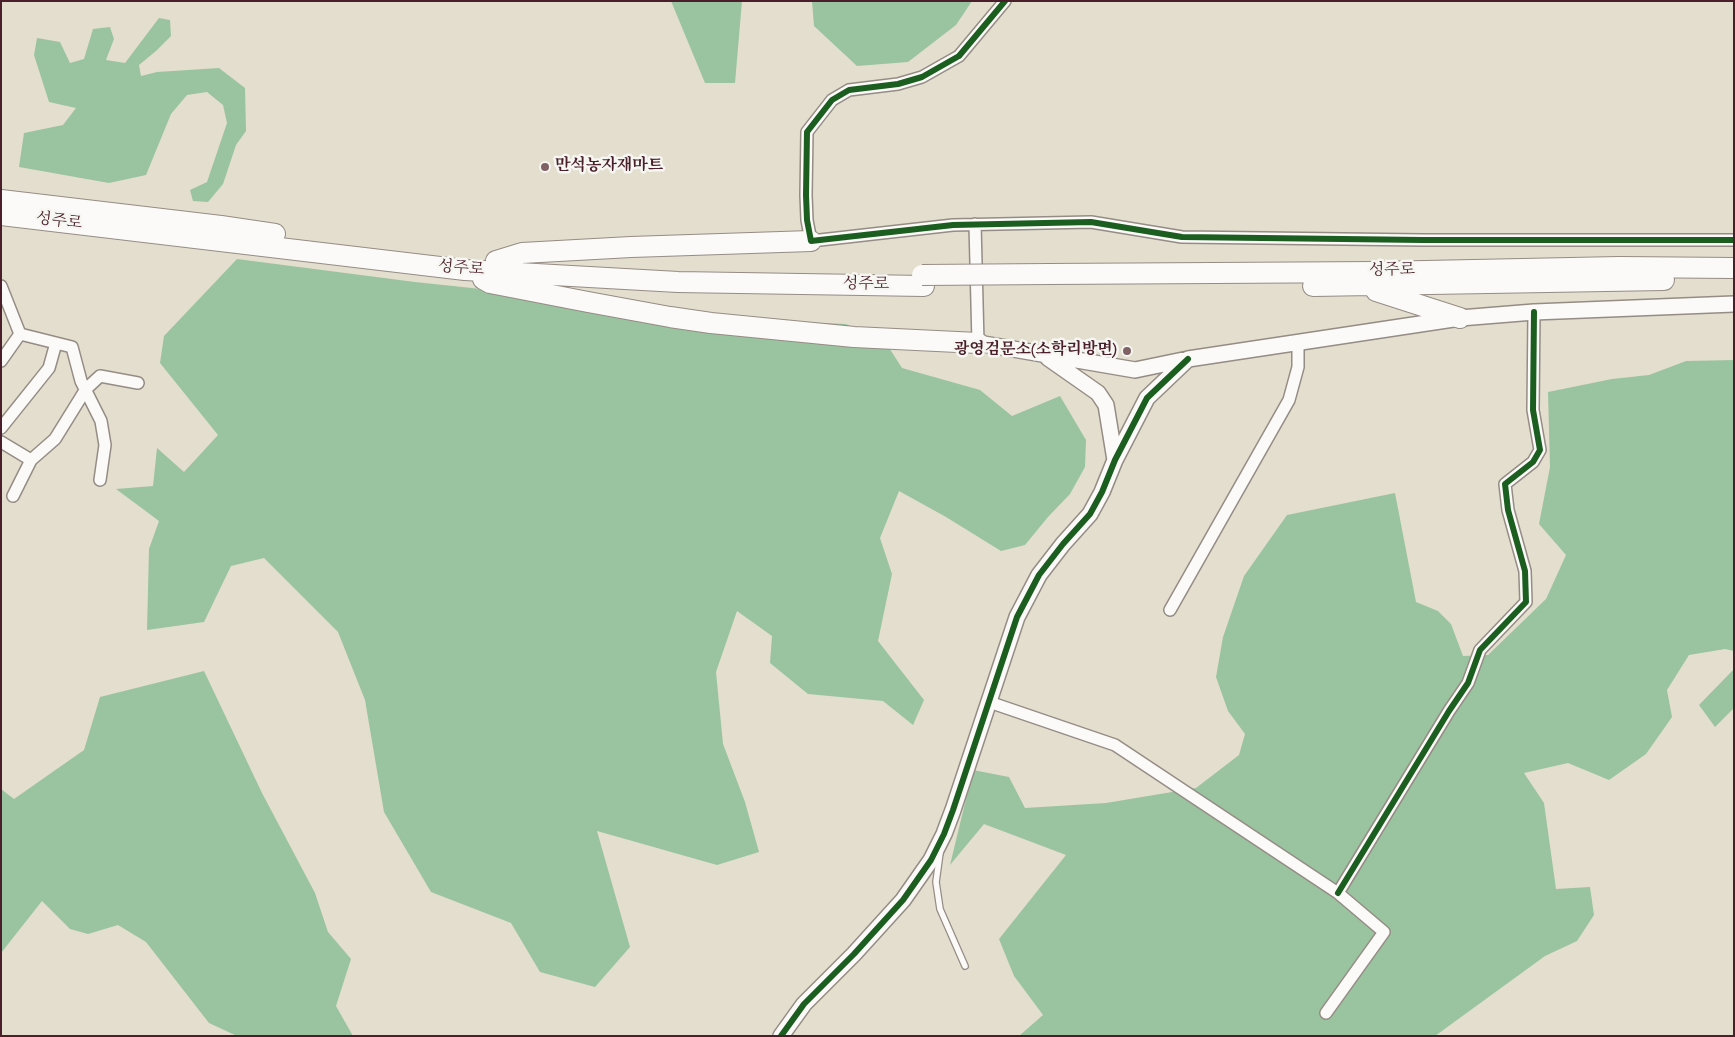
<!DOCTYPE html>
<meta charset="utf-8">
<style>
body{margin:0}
#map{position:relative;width:1735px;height:1037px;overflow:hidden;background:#e3dece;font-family:"IM FELL Double Pica",serif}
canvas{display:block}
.frame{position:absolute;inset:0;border:2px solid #4a1f2b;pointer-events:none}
</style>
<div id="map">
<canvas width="1735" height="1037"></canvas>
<div class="frame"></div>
</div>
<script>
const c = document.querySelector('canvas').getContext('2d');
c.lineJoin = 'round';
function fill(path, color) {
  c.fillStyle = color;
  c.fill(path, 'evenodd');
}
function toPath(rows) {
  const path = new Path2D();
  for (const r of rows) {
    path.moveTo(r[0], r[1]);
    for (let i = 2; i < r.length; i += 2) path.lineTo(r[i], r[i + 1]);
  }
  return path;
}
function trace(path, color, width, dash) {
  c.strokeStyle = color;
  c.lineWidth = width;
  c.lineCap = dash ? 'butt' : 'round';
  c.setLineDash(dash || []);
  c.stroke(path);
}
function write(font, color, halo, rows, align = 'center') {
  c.font = font + ' "IM FELL Double Pica","Noto Serif KR",serif';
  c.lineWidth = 5;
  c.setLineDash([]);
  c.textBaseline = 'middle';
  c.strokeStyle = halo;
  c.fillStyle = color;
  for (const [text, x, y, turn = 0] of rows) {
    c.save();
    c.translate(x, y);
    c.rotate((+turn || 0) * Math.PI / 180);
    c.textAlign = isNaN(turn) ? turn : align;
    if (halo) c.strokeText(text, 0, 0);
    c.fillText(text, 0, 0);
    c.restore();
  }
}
fill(toPath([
 [671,1,742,1,735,83,705,83],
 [812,1,972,1,956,25,908,62,857,66,814,26],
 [159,18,170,20,171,36,156,51,139,65,141,76,157,72,219,68,245,88,246,131,236,145,223,184,208,202,193,201,190,190,207,182,227,123,223,105,207,92,187,95,171,114,146,175,109,183,19,167,24,133,63,125,76,108,49,102,34,55,37,38,60,42,70,63,84,59,93,29,110,27,114,39,106,60,125,63],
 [237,259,415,282,604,302,715,318,846,324,886,343,902,368,980,390,1012,416,1060,396,1086,440,1085,467,1070,494,1048,517,1025,545,1001,551,946,517,899,491,880,538,892,574,878,641,924,700,913,725,883,701,808,694,770,663,772,636,737,611,716,672,723,744,745,802,759,852,717,865,597,831,630,947,595,987,540,972,511,923,431,892,384,812,365,700,338,632,264,558,231,566,204,622,147,630,149,549,159,521,116,489,153,486,157,448,184,472,218,435,160,363,164,336],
 [1734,360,1734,651,1725,649,1689,655,1667,690,1672,717,1646,754,1609,780,1568,763,1524,773,1544,803,1556,889,1590,887,1594,915,1577,941,1545,956,1435,1036,1019,1036,1043,1015,1014,976,999,939,1066,855,984,824,950,865,973,770,1009,777,1025,808,1106,803,1196,788,1239,755,1245,734,1228,711,1216,677,1223,637,1244,576,1287,515,1395,493,1416,602,1438,611,1451,624,1463,656,1488,655,1546,599,1566,555,1539,524,1550,467,1548,392,1612,379,1649,375,1686,361],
 [1734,669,1734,708,1715,727,1699,705],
 [204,671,262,793,315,893,328,932,351,959,336,1006,353,1036,237,1036,209,1023,146,942,118,925,88,934,70,929,42,901,1,953,1,789,14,799,84,750,100,697]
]), '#9ac4a0');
const service = toPath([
 [940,853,936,882,940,909,965,966]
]);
const minor = toPath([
 [1005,1,959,56,922,77,898,84,849,90,832,100,807,132,806,195,807,220,811,241,953,225,1091,222,1182,237,1423,240,1734,240],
 [975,224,978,343],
 [1,286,20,334,1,361],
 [20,334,72,347,81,381,101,421,105,445,100,480],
 [1,428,49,368,56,343],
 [1,442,31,460],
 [13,496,31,460,55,439,86,389,100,376,138,383],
 [1170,610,1289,400,1298,367,1298,342],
 [989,702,1115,745,1338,893,1384,932,1326,1013],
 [1338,893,1449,711,1468,683,1480,650,1526,602,1525,571,1508,510,1505,484,1533,462,1540,450,1533,410,1534,312]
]);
const tertiary = toPath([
 [978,343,1135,370,1188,359,1460,318,1534,312,1734,304],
 [1048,358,1098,393,1106,405,1115,460],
 [781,1036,804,1004,854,954,903,900,931,860,944,834,953,810,1017,617,1039,575,1063,544,1090,514,1102,492,1115,460,1147,398,1188,359]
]);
const trunk = toPath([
 [1,200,221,226,275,234],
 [1,215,465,270,678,282,924,286],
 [496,261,522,253,631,247,811,241],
 [1049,274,1377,272,1619,267,1734,268],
 [483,279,490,283,588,302,670,317,711,323,854,337,978,343],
 [1313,286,1664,280],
 [1376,291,1460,318]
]);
trace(service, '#958c85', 8);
trace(minor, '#958c85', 14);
trace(tertiary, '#958c85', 18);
trace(trunk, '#958c85', 22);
trace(service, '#fbfaf8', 5.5);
trace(minor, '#fbfaf8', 11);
trace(tertiary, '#fbfaf8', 15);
trace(trunk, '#fbfaf8', 20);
const trunkBridge = toPath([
 [922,275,1049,274]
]);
trace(trunkBridge, '#958c85', 22, []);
trace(trunkBridge, '#fbfaf8', 20);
trace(toPath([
 [1005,1,959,56,922,77,898,84,849,90,832,100,807,132,806,195,807,220,811,241,953,225,1091,222,1182,237,1423,240,1734,240],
 [1338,893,1449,711,1468,683,1480,650,1526,602,1525,571,1508,510,1505,484,1533,462,1540,450,1533,410,1534,312],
 [781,1036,804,1004,854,954,903,900,931,860,944,834,953,810,1017,617,1039,575,1063,544,1090,514,1102,492,1115,460,1147,398,1188,359]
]), '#1b5e20', 6);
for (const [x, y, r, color] of [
 [545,167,5,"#806264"],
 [1127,351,5,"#806264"]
]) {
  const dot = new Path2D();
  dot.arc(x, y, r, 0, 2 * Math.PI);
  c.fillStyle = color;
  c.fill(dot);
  trace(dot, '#f6f6f2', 2);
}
write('bold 16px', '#4a1f2b', '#f6f6f2', [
 ["만석농자재마트",555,167],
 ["광영검문소(소학리방면)",1117,351,"right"]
], 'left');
write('16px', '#4a1f2b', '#f6f6f2', [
 ["성주로",59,222,7],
 ["성주로",461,269,5],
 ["성주로",1392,271,-1],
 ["성주로",866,285,1]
]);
</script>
